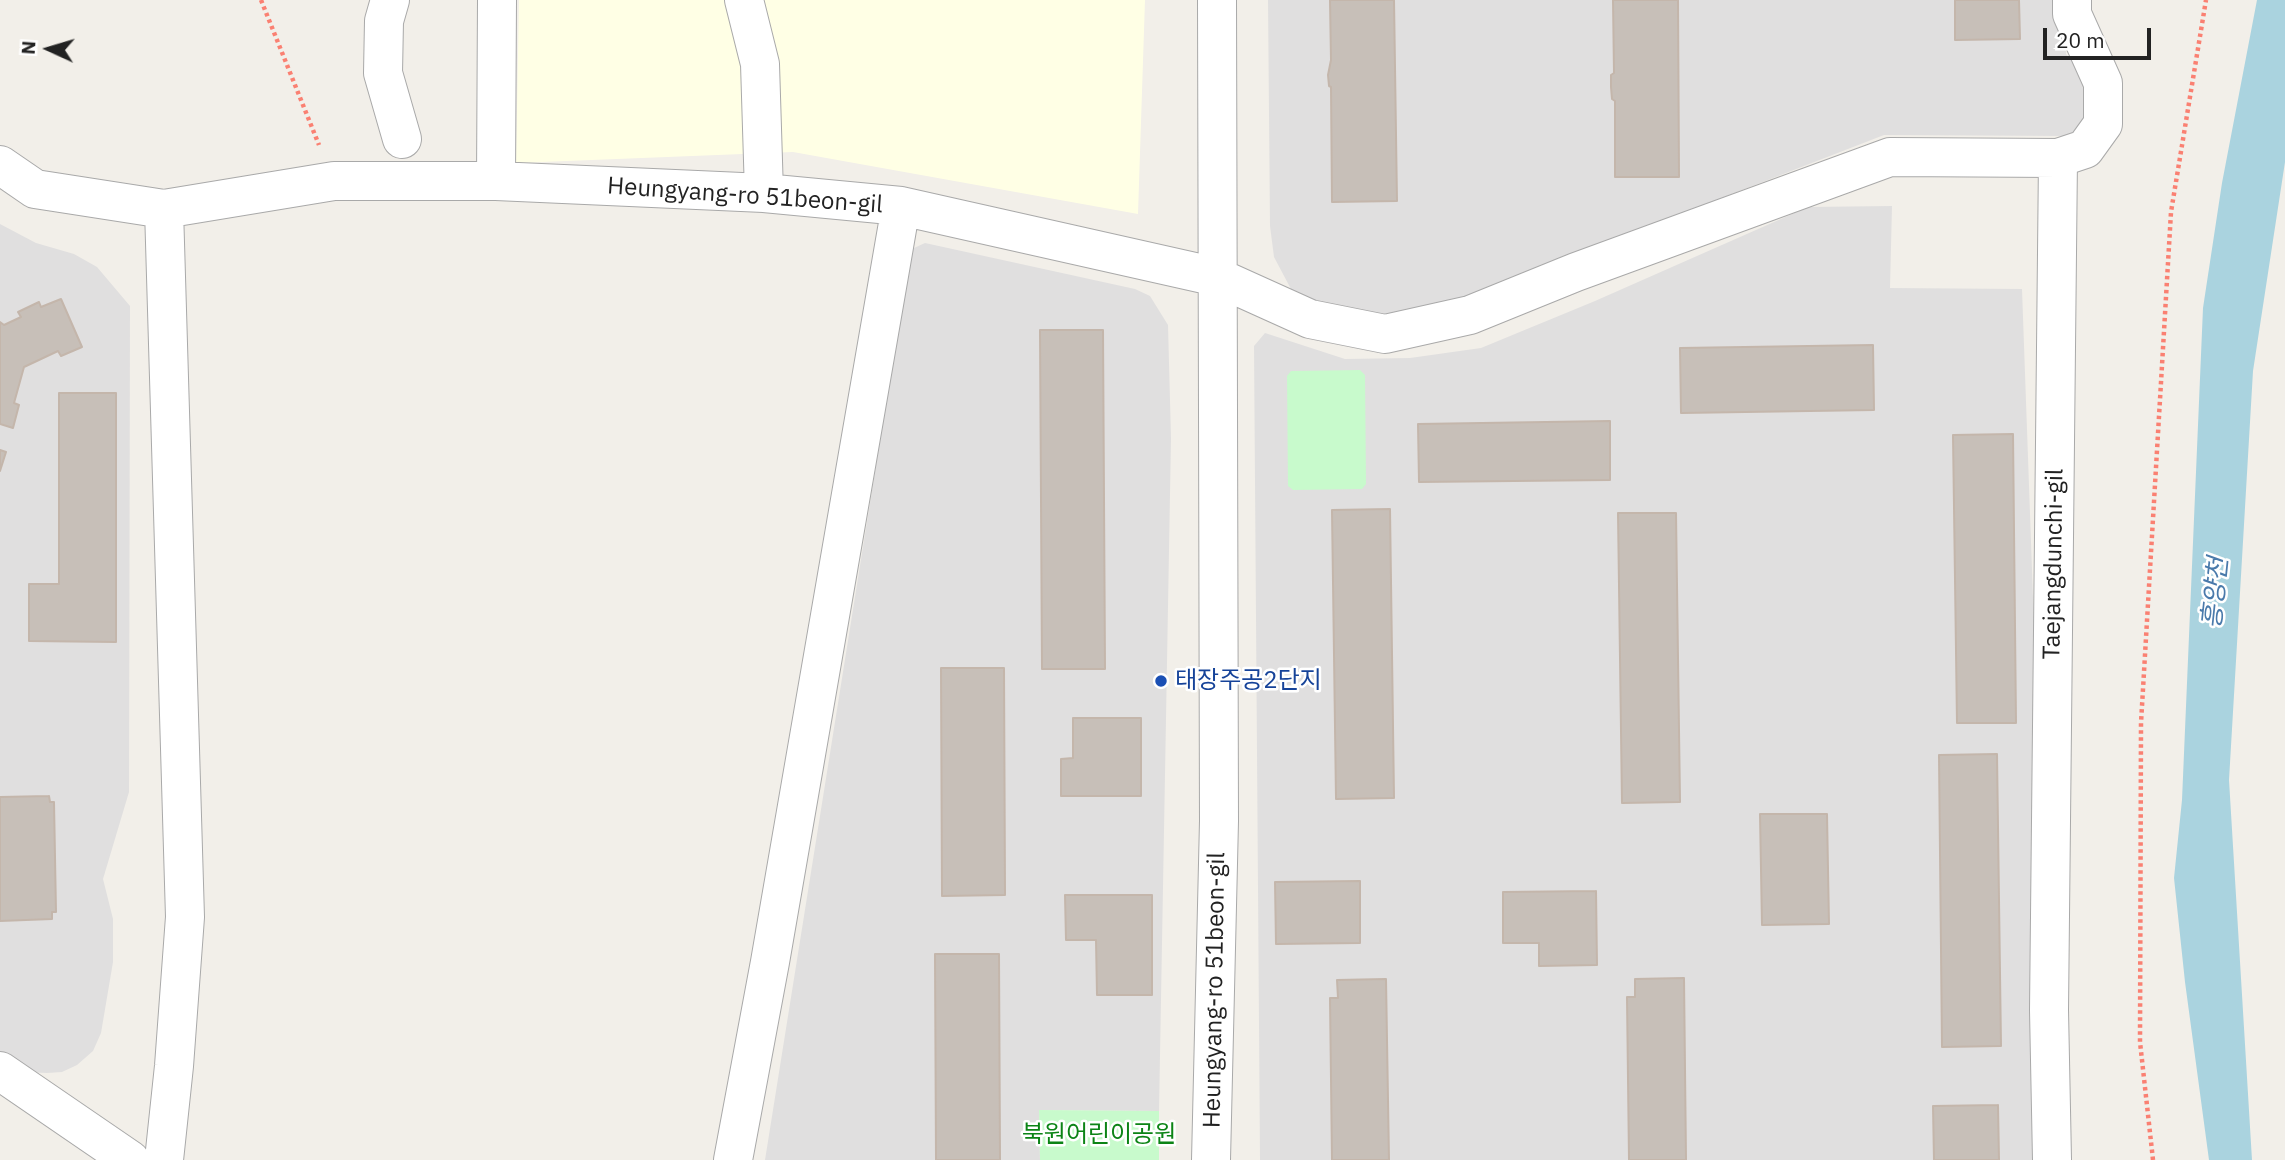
<!DOCTYPE html>
<meta charset="utf-8">
<style>
body{margin:0}
#map{position:relative;width:2285px;height:1160px;overflow:hidden;background:#f2efe9;font-family:"IBM Plex Sans",sans-serif}
canvas{display:block}
.north{position:absolute;left:14px;top:14px;width:70px;height:70px;-webkit-text-stroke:5px #fff;paint-order:stroke;rotate:274deg;font-size:19px;font-weight:700;line-height:28px;text-align:center;color:#222}
.north::after{content:'';display:block;margin:auto;width:24px;height:32px;background:#222;clip-path:polygon(50% 0,100% 100%,50% 72%,0 100%)}
.scale{position:absolute;left:2043px;top:28px;width:108px;height:32px;box-sizing:border-box;border:4px solid #222;border-top:0;padding-left:9px;font-size:21px;line-height:24px;white-space:nowrap;color:#222;-webkit-text-stroke:5px #fff;paint-order:stroke}
</style>
<div id="map">
<canvas width="2285" height="1160"></canvas>
<div class="north">N</div>
<div class="scale">20 m</div>
</div>
<script>
const c = document.querySelector('canvas').getContext('2d');
c.lineJoin = 'round';
function fill(path, color) {
  c.fillStyle = color;
  c.fill(path, 'evenodd');
}
function toPath(rows) {
  const path = new Path2D();
  for (const r of rows) {
    path.moveTo(r[0], r[1]);
    for (let i = 2; i < r.length; i += 2) path.lineTo(r[i], r[i + 1]);
  }
  return path;
}
function trace(path, color, width, dash) {
  c.strokeStyle = color;
  c.lineWidth = width;
  c.lineCap = dash ? 'butt' : 'round';
  c.setLineDash(dash || []);
  c.stroke(path);
}
function write(font, color, halo, rows, align = 'center') {
  c.font = font + ' "IBM Plex Sans","Noto Sans KR",sans-serif';
  c.lineWidth = 5;
  c.setLineDash([]);
  c.textBaseline = 'middle';
  c.strokeStyle = halo;
  c.fillStyle = color;
  for (const [text, x, y, turn = 0] of rows) {
    c.save();
    c.translate(x, y);
    c.rotate((+turn || 0) * Math.PI / 180);
    c.textAlign = isNaN(turn) ? turn : align;
    if (halo) c.strokeText(text, 0, 0);
    c.fillText(text, 0, 0);
    c.restore();
  }
}
fill(toPath([
 [1268,0,2064,0,2066,54,2078,66,2093,105,2077,132,2066,136,1884,135,1466,297,1387,316,1332,311,1292,291,1274,257,1270,226],
 [1892,206,1890,288,2022,289,2053,1160,1260,1160,1254,346,1265,333,1345,359,1410,358,1481,348,1595,301,1808,207],
 [0,224,36,243,74,254,97,267,130,306,129,792,103,879,113,919,113,962,101,1033,93,1051,77,1065,62,1072,47,1073,25,1072,0,1051],
 [925,243,1135,289,1150,296,1168,325,1171,438,1159,1111,1039,1110,1040,1160,765,1160,909,259,914,248]
]), '#e0dfdf');
fill(toPath([
 [519,0,1145,0,1138,214,793,152,516,163]
]), '#ffffe5');
fill(toPath([
 [1360,370,1365,375,1366,484,1362,489,1293,490,1288,486,1287,376,1291,371],
 [1039,1110,1159,1111,1159,1160,1040,1160]
]), '#c8facc');
fill(toPath([
 [2257,0,2285,0,2285,162,2253,371,2229,780,2252,1160,2209,1160,2185,982,2174,878,2182,800,2203,308,2222,183]
]), '#aad3df');
const building = toPath([
 [1330,0,1394,0,1397,201,1332,202,1331,87,1329,86,1328,75,1331,60,1330,0],
 [1613,0,1678,0,1679,177,1615,177,1615,101,1612,99,1611,87,1611,75,1614,73,1613,0],
 [1955,0,2019,0,2020,39,1955,40,1955,0],
 [61,299,82,347,61,356,58,351,24,367,14,403,19,405,13,428,0,424,0,322,4,325,21,317,18,312,39,302,41,307,61,299],
 [1040,330,1103,330,1105,669,1042,669,1040,330],
 [1873,345,1874,410,1681,413,1680,348,1873,345],
 [59,393,116,393,116,642,29,641,29,584,59,584,59,393],
 [1610,421,1610,480,1419,482,1418,424,1610,421],
 [2013,434,2016,723,1957,723,1953,435,2013,434],
 [0,450,6,452,0,471,0,450],
 [1390,509,1394,798,1336,799,1332,510,1390,509],
 [1618,513,1676,513,1680,802,1622,803,1618,513],
 [941,668,1004,668,1005,895,942,896,941,668],
 [1073,718,1141,718,1141,796,1061,796,1061,759,1073,758,1073,718],
 [1997,754,2001,1046,1942,1047,1939,755,1997,754],
 [49,796,50,802,54,802,56,912,52,912,52,919,0,921,0,797,49,796],
 [1760,814,1827,814,1829,924,1762,925,1760,814],
 [1360,881,1360,943,1276,944,1275,882,1360,881],
 [1596,891,1597,965,1539,966,1539,943,1503,943,1503,892,1596,891],
 [1065,895,1152,895,1152,995,1097,995,1096,940,1066,940,1065,895],
 [935,954,999,954,1000,1160,936,1160,935,954],
 [1684,978,1686,1160,1629,1160,1627,997,1635,997,1635,979,1684,978],
 [1386,979,1389,1160,1332,1160,1330,998,1338,998,1337,980,1386,979],
 [1998,1105,1999,1160,1934,1160,1933,1106,1998,1105]
]);
fill(building, '#c7bfb8');
trace(building, '#c4b6ab', 2);
const minor = toPath([
 [390,0,384,21,383,73,402,139],
 [744,0,760,64,764,193],
 [0,165,35,189,164,209,334,181,496,181,764,193,901,206,1217,277,1310,319,1385,334,1470,315,1576,272,1890,157,2058,158,2085,149,2103,124,2103,83,2072,14,2072,0],
 [496,181,497,0],
 [0,1071,130,1160],
 [164,1160,174,1066,185,917,164,209],
 [733,1160,770,962,901,206],
 [1211,1160,1219,821,1217,0],
 [2052,1160,2049,1010,2058,158]
]);
trace(minor, '#a9a9a9', 40);
trace(toPath([
 [261,0,319,145],
 [2153,1160,2140,1042,2141,723,2171,212,2206,0]
]), '#fa8072', 4.5, [3.5, 3.5]);
trace(minor, '#fff', 38);
for (const [x, y, r, color] of [
 [1161,681,7,"#1a4fb4"]
]) {
  const dot = new Path2D();
  dot.arc(x, y, r, 0, 2 * Math.PI);
  c.fillStyle = color;
  c.fill(dot);
  trace(dot, '#fff', 2.5);
}
write('24px', '#222', '#fff', [
 ["Heungyang-ro 51beon-gil",745,196,4],
 ["Taejangdunchi-gil",2054,564,-89],
 ["Heungyang-ro 51beon-gil",1215,990,-89]
]);
write('24px', '#164399', '#fff', [
 ["태장주공2단지",1175,681]
], 'left');
write('24px', '#0c8416', '#fff', [
 ["북원어린이공원",1099,1135]
]);
write('italic 26px', '#4a7aab', '#fff', [
 ["흥양천",2216,593,-84]
]);
</script>
